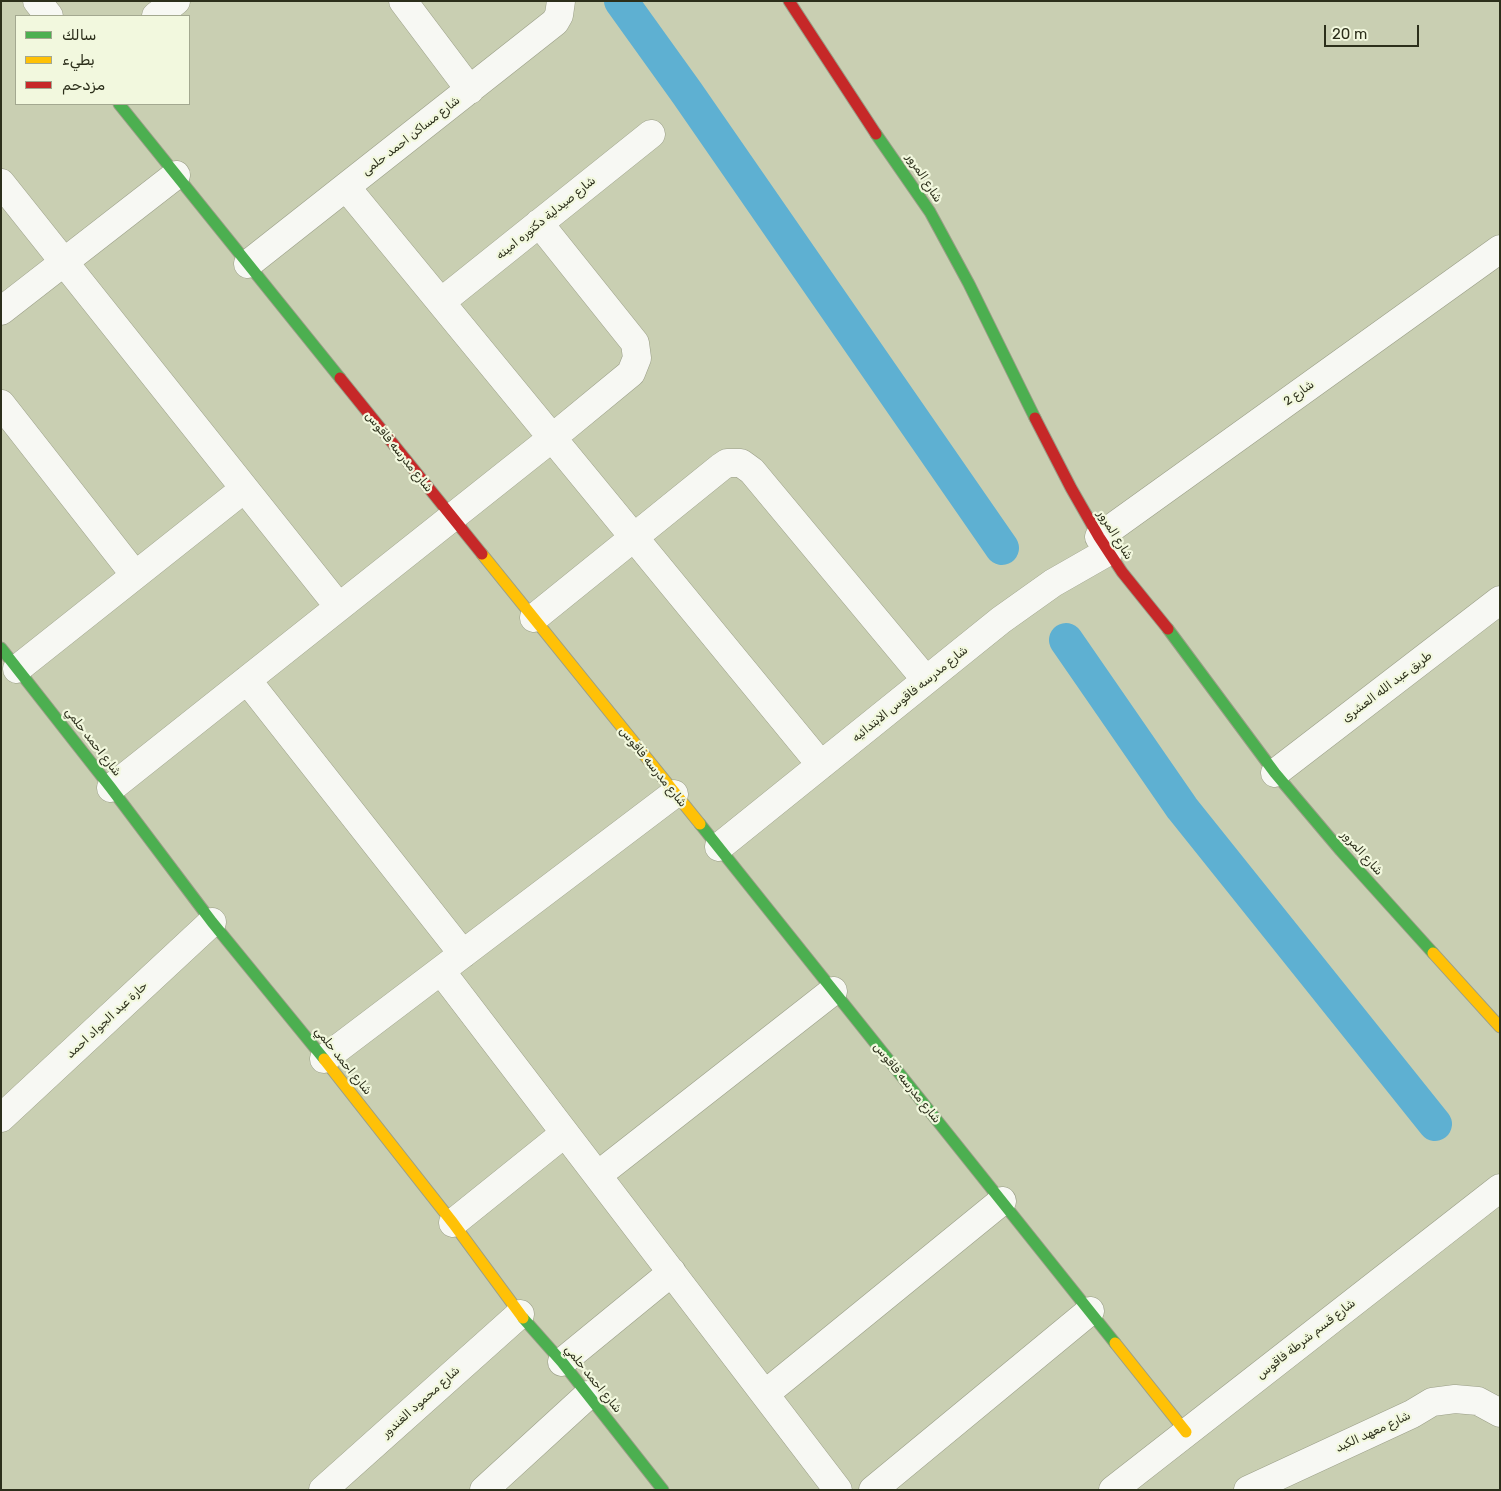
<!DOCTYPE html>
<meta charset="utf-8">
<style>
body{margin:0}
#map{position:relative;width:1501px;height:1491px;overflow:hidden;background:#c9cfb2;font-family:Rubik,"Noto Sans Arabic",sans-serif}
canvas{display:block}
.frame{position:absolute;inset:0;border:2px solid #2c2f1b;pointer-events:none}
.legend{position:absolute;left:15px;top:15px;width:175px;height:90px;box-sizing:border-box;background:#f2f8de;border:1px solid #a3a890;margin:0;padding:6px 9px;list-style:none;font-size:15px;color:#2c2f1b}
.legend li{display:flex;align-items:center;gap:10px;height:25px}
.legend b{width:25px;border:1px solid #a3a890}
.scale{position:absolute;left:1324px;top:25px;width:95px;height:22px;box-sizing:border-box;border:2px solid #2c2f1b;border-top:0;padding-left:6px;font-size:15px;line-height:18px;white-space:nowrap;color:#2c2f1b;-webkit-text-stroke:4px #f2f8de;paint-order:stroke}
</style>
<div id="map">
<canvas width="1501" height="1491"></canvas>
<div class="frame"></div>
<ul class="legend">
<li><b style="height:6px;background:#4caf50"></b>سالك</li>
<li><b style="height:6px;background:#ffc107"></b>بطيء</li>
<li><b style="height:6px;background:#c62828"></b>مزدحم</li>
</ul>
<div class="scale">20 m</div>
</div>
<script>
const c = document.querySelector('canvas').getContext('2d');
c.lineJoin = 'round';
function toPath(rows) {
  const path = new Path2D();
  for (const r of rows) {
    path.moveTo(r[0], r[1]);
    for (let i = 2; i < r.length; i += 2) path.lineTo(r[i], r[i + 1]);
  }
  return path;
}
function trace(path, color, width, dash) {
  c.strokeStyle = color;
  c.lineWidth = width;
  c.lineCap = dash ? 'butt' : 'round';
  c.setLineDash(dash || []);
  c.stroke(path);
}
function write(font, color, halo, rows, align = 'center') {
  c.font = font + ' Rubik,"Noto Sans Arabic",sans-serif';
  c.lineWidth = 4.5;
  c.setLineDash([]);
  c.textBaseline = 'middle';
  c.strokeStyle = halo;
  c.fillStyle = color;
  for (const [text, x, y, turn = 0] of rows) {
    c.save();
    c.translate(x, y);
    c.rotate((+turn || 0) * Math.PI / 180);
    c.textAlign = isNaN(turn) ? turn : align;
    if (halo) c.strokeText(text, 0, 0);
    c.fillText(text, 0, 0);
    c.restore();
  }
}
trace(toPath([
 [621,1,687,93,1002,548],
 [1066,640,1182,808,1435,1124]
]), '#5eb0d2', 34);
const street = toPath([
 [37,1,49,16],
 [403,1,470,90],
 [156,16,176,1],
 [1,183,339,607],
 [346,187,821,765],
 [248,264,555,22,559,15,561,1],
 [441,302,651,134],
 [1,311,176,175],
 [1,404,135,575],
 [1099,537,1500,249],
 [534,618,721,467,727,463,741,463,752,471,926,680],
 [17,669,244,489],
 [247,680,463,954],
 [1275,773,1500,600],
 [111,788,552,438,631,373,637,358,635,343,539,223],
 [719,847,1001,620,1053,583,1109,551],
 [441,971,838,1490],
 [324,1059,674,794],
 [1,1118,212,922],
 [598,1175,833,991],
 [453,1223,565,1133],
 [562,1362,672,1272],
 [765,1394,1002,1201],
 [323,1490,520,1314],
 [484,1490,588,1395],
 [873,1490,1090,1311],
 [1113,1490,1500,1188],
 [1248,1490,1412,1414,1432,1402,1455,1399,1478,1401,1500,1413]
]);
const fast = toPath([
 [119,104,340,378],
 [876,134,930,212,969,284,1035,418],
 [1168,629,1275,773,1341,851,1433,953],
 [1,648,111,788,212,922,324,1059],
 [700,824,1115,1343],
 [523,1318,562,1362,663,1490]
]);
const slow = toPath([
 [482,554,700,824],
 [1433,953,1500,1027],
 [324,1059,453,1223,523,1318],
 [1115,1343,1186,1432]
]);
const jam = toPath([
 [789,1,876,134],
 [340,378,482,554],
 [1035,418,1071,488,1099,537,1122,572,1168,629]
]);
trace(street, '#9a9e87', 29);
trace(fast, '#9a9e87', 13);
trace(slow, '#9a9e87', 13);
trace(jam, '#9a9e87', 13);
trace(street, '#f7f8f3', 28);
trace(fast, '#4caf50', 11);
trace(slow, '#ffc107', 11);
trace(jam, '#c62828', 11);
write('12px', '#2c2f1b', '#f2f8de', [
 ["شارع مساكن احمد حلمى",411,136,-38],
 ["شارع المرور",924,178,57],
 ["شارع صيدلية دكتوره امينه",546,218,-39],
 ["شارع 2",1299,393,-36],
 ["شارع مدرسه فاقوس",399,452,51],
 ["شارع المرور",1115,535,58],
 ["طريق عبد الله العشرى",1387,687,-37],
 ["شارع مدرسه فاقوس الابتدائيه",910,694,-39],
 ["شارع احمد حلمي",93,742,52],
 ["شارع مدرسه فاقوس",653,767,51],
 ["شارع المرور",1362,853,48],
 ["حارة عبد الجواد احمد",107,1020,-43],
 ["شارع احمد حلمي",343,1061,51],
 ["شارع مدرسه فاقوس",907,1083,51],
 ["شارع قسم شرطة فاقوس",1306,1339,-38],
 ["شارع احمد حلمي",593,1379,51],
 ["شارع محمود الغندور",421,1402,-42],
 ["شارع معهد الكبد",1373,1432,-25]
]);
</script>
